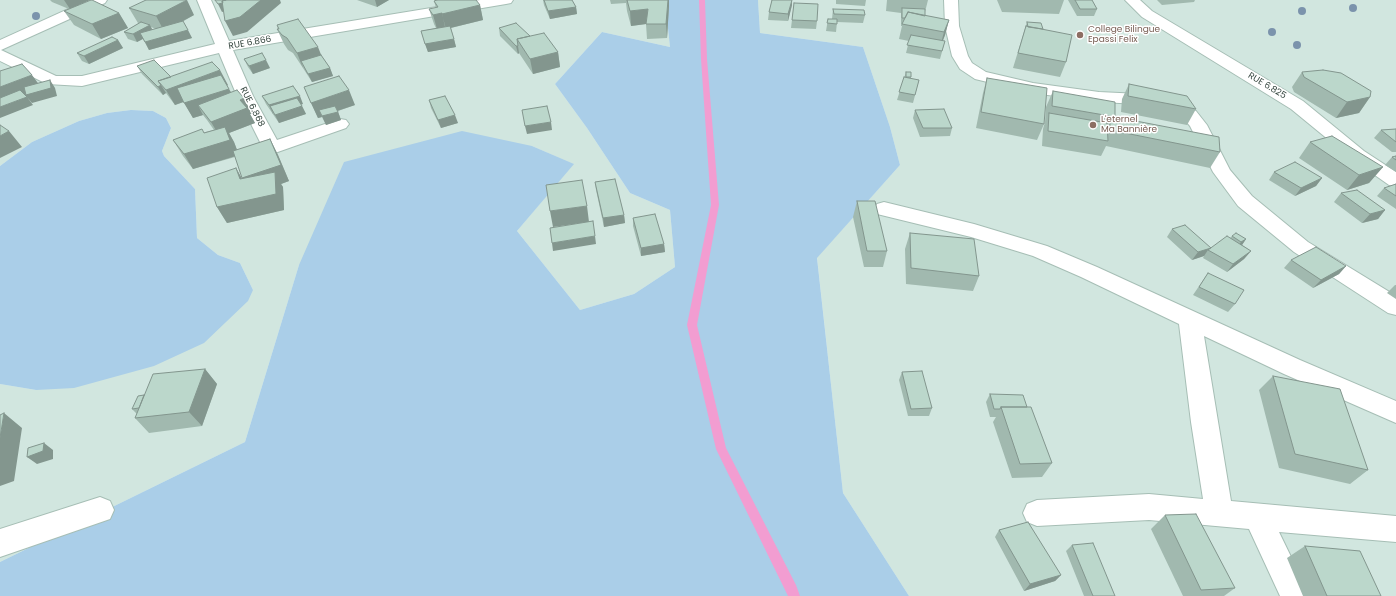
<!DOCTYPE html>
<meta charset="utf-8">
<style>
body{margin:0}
canvas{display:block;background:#e3f2ed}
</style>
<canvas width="1396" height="596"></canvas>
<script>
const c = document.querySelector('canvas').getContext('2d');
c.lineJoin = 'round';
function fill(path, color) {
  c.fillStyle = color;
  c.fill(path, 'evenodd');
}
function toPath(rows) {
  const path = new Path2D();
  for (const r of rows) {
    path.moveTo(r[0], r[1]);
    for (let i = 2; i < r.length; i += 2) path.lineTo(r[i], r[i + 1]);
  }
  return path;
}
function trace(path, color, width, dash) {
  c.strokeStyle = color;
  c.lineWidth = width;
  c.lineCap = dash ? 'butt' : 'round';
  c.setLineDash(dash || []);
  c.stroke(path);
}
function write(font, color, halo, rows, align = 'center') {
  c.font = font + ' Poppins,sans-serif';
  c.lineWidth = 3;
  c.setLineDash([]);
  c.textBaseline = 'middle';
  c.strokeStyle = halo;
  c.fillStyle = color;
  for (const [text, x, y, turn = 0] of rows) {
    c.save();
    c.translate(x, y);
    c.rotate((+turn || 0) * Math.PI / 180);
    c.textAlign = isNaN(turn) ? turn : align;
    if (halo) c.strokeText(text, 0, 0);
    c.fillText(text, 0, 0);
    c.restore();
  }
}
fill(toPath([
 [0,0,665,0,670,47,602,32,555,84,587,128,630,193,670,210,675,267,634,294,580,310,517,231,573,164,532,146,299,265,245,442,0,562,0,384,36,390,253,290,240,263,218,255,197,238,195,189,164,156,162,151,171,128,166,118,153,111,131,110,107,113,79,121,32,142,0,166],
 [758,0,1396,0,1396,596,909,596,843,493,817,257,900,165,890,127,863,47,760,33]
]), '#d1e6df');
fill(toPath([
 [665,0,758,0,760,33,863,47,890,127,900,165,817,258,843,493,909,596,0,596,0,562,245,442,299,265,344,162,462,131,532,146,574,164,517,231,580,310,634,294,675,267,670,210,630,193,587,128,555,84,602,32,670,47],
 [131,110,153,111,166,118,171,128,162,151,164,156,195,189,197,238,218,255,240,263,253,290,248,301,204,343,154,366,74,388,36,390,0,384,0,166,32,142,79,121,107,113]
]), '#aacee8');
fill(toPath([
 [699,0,705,0,707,59,719,205,697,325,726,448,796,585,800,596,788,596,716,449,687,325,711,205,701,59,699,0]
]), '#f29dd1');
const street = toPath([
 [88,0,107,0,105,3,1,50,56,76,82,76,215,44,197,0,211,0,229,41,480,0,513,0,511,3,506,4,233,50,253,96,277,140,340,119,346,120,349,124,346,128,272,154,266,152,263,148,237,96,219,53,82,86,47,84,0,61,0,40,88,0],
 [944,0,958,0,959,26,968,56,972,63,986,72,1033,83,1099,92,1140,94,1177,101,1196,111,1207,125,1230,170,1252,196,1308,242,1396,296,1396,315,1388,313,1294,252,1238,206,1213,172,1190,126,1184,119,1166,109,1140,104,1099,102,1033,93,975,79,960,69,952,56,945,26,944,0],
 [1125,0,1140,0,1152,11,1303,101,1364,151,1396,172,1396,187,1389,185,1352,159,1291,109,1142,17,1125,0],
 [884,202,974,224,1047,246,1097,267,1300,360,1396,401,1396,423,1284,374,1204,336,1231,501,1396,516,1396,542,1279,532,1310,596,1280,596,1249,529,1149,520,1037,526,1027,522,1023,513,1027,504,1037,500,1149,494,1203,499,1191,422,1179,324,1081,277,1033,256,971,237,877,214,874,209,877,204,884,202],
 [100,497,110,501,114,510,110,519,0,557,0,529,100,497]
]);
trace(street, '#a6beb5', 2);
fill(street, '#fff');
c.fillStyle = '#7b93ac';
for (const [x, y] of [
 [1353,8],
 [1302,11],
 [36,16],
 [1272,32],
 [1297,45]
]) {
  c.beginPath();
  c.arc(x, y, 4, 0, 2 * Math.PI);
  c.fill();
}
fill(toPath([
 [50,0,90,0,78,5,119,13,128,28,101,39,74,25,64,11,69,9,52,2],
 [357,0,389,0,377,7],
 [543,0,572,0,576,7,577,14,550,19,544,5],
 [610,0,669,0,669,6,667,38,647,39,646,24,631,26,627,11,626,3,611,4],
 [772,0,792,0,792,5,788,21,768,20,769,12],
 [836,0,866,0,865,6,836,4],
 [887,0,928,0,925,12,925,16,949,20,945,35,943,41,945,41,940,59,906,53,909,41,899,39,902,26,901,26,901,13,886,11],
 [997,0,1064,0,1059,14,1002,12],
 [1068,0,1092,0,1097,9,1094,16,1077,16],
 [1157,0,1195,0,1194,2,1162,5],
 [434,1,480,5,483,20,451,28,456,47,428,52,421,31,436,28,434,24,429,9,436,8],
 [794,3,817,21,816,29,791,28],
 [129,8,194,15,182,22,192,38,149,50,143,39,137,42,128,39,124,32,139,23,138,23],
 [151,27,156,29,152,30],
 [833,9,865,15,863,23,837,22,836,32,826,31,828,19,832,19],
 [1027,22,1043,29,1066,62,1060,77,1013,68],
 [277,25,321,55,330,68,333,76,312,82,303,68,293,53,288,50,284,44,277,29,278,29],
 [499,28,530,36,558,52,560,67,533,74,519,53,518,54,500,36],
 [118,40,123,48,89,64,82,61,77,53],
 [244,59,270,68,253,74,248,67],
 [137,66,171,77,228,85,227,86,231,92,252,114,250,114,255,123,229,133,234,142,237,150,270,139,278,155,289,181,281,184,283,187,284,210,227,223,217,207,236,168,242,179,243,179,235,157,193,169,183,156,173,140,214,130,207,120,203,115,193,118,184,102,175,105,166,93,163,95,142,74],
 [906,72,911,77,911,79,919,80,913,103,897,100],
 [1302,72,1370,97,1359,113,1336,118,1294,92,1292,87],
 [987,78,1044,124,1037,140,976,128,983,93],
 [1129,84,1196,109,1187,125,1121,112,1122,99],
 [304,87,355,105,338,111,341,120,326,125,322,117,318,118],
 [1053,91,1115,117,1220,152,1210,168,1106,146,1101,156,1042,146,1043,129,1045,122,1046,107],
 [262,96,303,104,301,104,306,114,279,123,266,104],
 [429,100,458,123,441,128,431,108],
 [915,110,952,128,950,136,920,137,913,118],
 [1396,129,1396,152,1392,152,1374,138,1381,130],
 [1310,142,1383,167,1369,183,1347,190,1299,158],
 [1396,156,1396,172,1385,165,1392,157],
 [1274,172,1322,178,1316,186,1295,196,1269,180],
 [595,182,624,215,625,223,604,227,596,190],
 [1396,184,1396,209,1377,196,1384,188],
 [1341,193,1385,210,1378,219,1362,223,1334,202],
 [857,201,887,251,883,267,864,267,853,217],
 [633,218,664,244,665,252,641,256,633,226],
 [1172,229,1211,248,1230,238,1232,236,1246,239,1242,245,1251,251,1244,259,1227,272,1203,258,1204,256,1192,260,1167,237],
 [910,233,979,276,973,291,906,284,905,249],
 [1291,260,1346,266,1339,274,1313,288,1284,268],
 [1208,273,1235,304,1228,312,1193,295],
 [1395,285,1396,285,1396,299,1387,293],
 [205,369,217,384,202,426,149,433,135,418,137,414,132,409,144,395],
 [902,372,932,408,929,416,908,416,899,380],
 [1273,376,1368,470,1350,484,1279,468,1259,390],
 [990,394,1027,407,1052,463,1042,477,1012,478,993,422,996,417,990,417,986,402],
 [1165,515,1235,588,1224,596,1183,596,1151,529],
 [999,530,1061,575,1055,581,1024,591,995,537],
 [1072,545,1115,596,1084,596,1066,551],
 [1305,546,1381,596,1303,596,1287,558]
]), '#a1b9af');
fill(toPath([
 [64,0,90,0,70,9],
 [187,0,194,15,164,31,156,16],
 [234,0,249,5,222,12,218,4],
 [261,0,280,0,281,3,247,32,233,36,225,21],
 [375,0,389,0,377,7],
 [668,0,669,0,669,6,667,38,666,24],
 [792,0,792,5,788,21,788,14],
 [480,5,483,20,446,29,442,14],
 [576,7,577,14,550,19,548,11],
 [648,9,646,24,631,26,630,11],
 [119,13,128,28,101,39,92,24],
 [442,13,445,27,437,29,433,15],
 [949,20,945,35,940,47,944,32],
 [150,25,154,33,137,42,133,34],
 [188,30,192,38,149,50,145,42],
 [454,39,456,47,428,52,425,44],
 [118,40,123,48,89,64,84,56],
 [516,46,518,46,519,53,518,54],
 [318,47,324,62,301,61,303,68,297,53],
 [558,52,560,67,533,74,530,59],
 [266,60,270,68,253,74,249,66],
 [330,68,333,76,312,82,308,74],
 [220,70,228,85,175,105,166,90],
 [32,75,43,90,50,80,55,88,57,96,32,103,27,97,0,106,0,87],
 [161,85,166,93,163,95,158,87],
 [229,89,237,104,198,105,203,115,193,118,184,103],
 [349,90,355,105,322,116,319,110,322,117,318,118,311,103],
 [300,96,303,104,274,113,270,106,273,113,273,114,269,105],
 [27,97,33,105,0,118,0,107],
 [1370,97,1359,113,1336,118,1347,102],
 [244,98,252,114,250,114,255,123,229,133,234,142,239,155,193,169,184,154,220,137,211,122,240,100],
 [302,106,306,114,279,123,275,115],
 [338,112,341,120,326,125,322,116],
 [455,115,458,123,441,128,438,120],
 [551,122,552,130,527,134,525,126],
 [9,131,22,147,0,158,0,136],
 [270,139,278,155,289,181,281,184,283,187,284,210,227,223,217,207,251,193,242,178],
 [1383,167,1369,183,1347,190,1359,175],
 [236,168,245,184,240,179],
 [1322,178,1316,186,1295,196,1301,188],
 [587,206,589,222,553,227,550,211],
 [1385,210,1378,219,1362,223,1370,214],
 [624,215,625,223,604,227,603,218],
 [595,236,596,244,553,251,552,243],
 [1246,239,1240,248,1235,251,1241,242],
 [664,244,665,252,641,256,641,248],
 [1211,248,1208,250,1204,256,1192,260,1198,252],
 [1251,251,1244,259,1227,272,1233,264],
 [1346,266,1339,274,1313,288,1321,280],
 [205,369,217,384,202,426,189,412],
 [4,413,22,428,14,481,0,486,0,438],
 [44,443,53,450,53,459,37,464,27,457],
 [1061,575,1055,581,1024,591,1030,584]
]), '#83968e');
const building = toPath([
 [91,0,92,0,119,13,92,24,64,11,91,0],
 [146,0,187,0,156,16,129,8,146,0],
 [215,0,226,0,222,1,223,3,218,4,215,0],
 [226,0,261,0,240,17,225,21,222,1,226,0],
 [437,0,476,0,480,5,442,14,442,13,433,15,429,9,438,7,434,1,437,0],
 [544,0,572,0,576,7,548,11,544,0],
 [627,0,668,0,666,24,646,24,648,9,630,11,627,0],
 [772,0,792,0,788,14,769,12,772,0],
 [1075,0,1092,0,1097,9,1080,9,1075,0],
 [794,3,818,4,817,21,792,20,794,3],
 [902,8,925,9,925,16,908,12,905,18,902,18,902,8],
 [833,9,864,10,865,15,834,14,833,9],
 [908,12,949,20,944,32,902,24,908,12],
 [298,19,318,47,297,53,287,38,282,35,277,29,279,29,277,25,298,19],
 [828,19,837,19,837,24,827,23,828,19],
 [183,21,188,30,145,42,140,33,183,21],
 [141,22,150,25,133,34,124,32,141,22],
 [1027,22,1041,23,1043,29,1028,27,1027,22],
 [516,23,530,36,517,39,518,46,516,46,499,28,516,23],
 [450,26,454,39,425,44,421,31,450,26],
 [1026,26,1072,35,1066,62,1018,53,1026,26],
 [544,33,558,52,530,59,517,39,544,33],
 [911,35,945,41,942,51,907,45,911,35],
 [112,37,118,40,84,56,77,53,112,37],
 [262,53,266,60,249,66,244,59,262,53],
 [321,55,330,68,308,74,301,61,321,55],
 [154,60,171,77,158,81,161,85,158,87,137,66,154,60],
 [212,62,220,70,166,90,158,81,212,62],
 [22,64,32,75,0,87,0,71,22,64],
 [1323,70,1341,73,1371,91,1370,97,1347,102,1304,77,1302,72,1323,70],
 [906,72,911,72,911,77,906,77,906,72],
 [221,75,229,89,184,103,177,88,221,75],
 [339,76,349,90,311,103,304,87,339,76],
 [904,77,919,80,915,95,899,92,904,77],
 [987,78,1047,88,1044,124,981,112,987,78],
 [50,80,51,88,26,95,24,87,50,80],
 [1129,84,1187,96,1196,109,1128,96,1129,84],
 [293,86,300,96,269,105,262,96,293,86],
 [20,90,27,97,0,107,0,98,20,90],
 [237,90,244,98,240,100,247,108,211,122,198,105,237,90],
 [1053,91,1115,102,1115,117,1219,137,1220,152,1110,130,1110,116,1052,106,1053,91],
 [445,96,455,115,438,120,429,100,445,96],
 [297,98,302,106,275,115,270,106,297,98],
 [335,106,338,112,322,116,319,110,335,106],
 [547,106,551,122,525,126,522,110,547,106],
 [944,109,952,128,923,128,915,110,944,109],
 [1049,113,1107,123,1108,141,1048,131,1049,113],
 [0,125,9,131,0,136,0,125],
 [225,127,230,140,184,154,173,140,202,129,204,133,225,127],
 [1396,129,1396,142,1381,130,1396,129],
 [1332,136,1383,167,1359,175,1310,142,1332,136],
 [270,139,281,165,242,178,233,151,270,139],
 [1396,156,1396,160,1392,157,1396,156],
 [1295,162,1322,178,1301,188,1274,172,1295,162],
 [236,168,240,179,275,172,276,194,217,207,207,178,236,168],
 [615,179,624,215,603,218,595,182,615,179],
 [582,180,587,206,550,211,546,185,582,180],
 [1396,184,1396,196,1384,188,1396,184],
 [1357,190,1385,210,1370,214,1341,193,1357,190],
 [857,201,875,201,887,251,867,251,857,201],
 [655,214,664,244,641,248,633,218,655,214],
 [593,221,595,236,552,243,550,228,593,221],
 [1185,225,1211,248,1198,252,1172,229,1185,225],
 [910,233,974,239,979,276,911,268,910,233],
 [1236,233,1246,239,1241,242,1232,236,1236,233],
 [1227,236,1251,251,1233,264,1208,250,1227,236],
 [1316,247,1346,266,1321,280,1291,260,1316,247],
 [1208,273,1244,290,1235,304,1199,287,1208,273],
 [205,369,189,412,135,418,153,374,205,369],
 [922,371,932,408,911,409,902,372,922,371],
 [1273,376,1340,389,1368,470,1295,454,1273,376],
 [990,394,1023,395,1027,407,1001,407,1000,409,994,409,990,394],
 [144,395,139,408,132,409,138,396,144,395],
 [1001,407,1031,407,1052,463,1020,464,1001,407],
 [4,413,0,438,0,415,4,413],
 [44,443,43,451,27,457,28,448,44,443],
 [1196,514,1235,588,1201,590,1165,515,1196,514],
 [1028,522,1061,575,1030,584,999,530,1028,522],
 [1093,543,1115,596,1093,596,1072,545,1093,543],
 [1305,546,1360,551,1381,596,1327,596,1305,546]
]);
fill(building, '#bbd7cb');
trace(building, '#83968e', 1);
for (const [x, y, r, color] of [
 [1080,35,4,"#8d6e63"],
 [1093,125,4,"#8d6e63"]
]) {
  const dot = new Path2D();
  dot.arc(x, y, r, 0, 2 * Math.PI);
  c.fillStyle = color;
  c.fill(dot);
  trace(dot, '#fff', 1.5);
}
write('9px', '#785e54', '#fff', [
 ["College Bilingue",1088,30],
 ["Epassi Felix",1088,40],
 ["L'eternel",1101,120],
 ["Ma Bannière",1101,130]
], 'left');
write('9px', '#33443d', '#fff', [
 ["RUE 6.866",250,43,-10],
 ["RUE 6.825",1267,86,31],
 ["RUE 6.868",252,107,63]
]);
</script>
